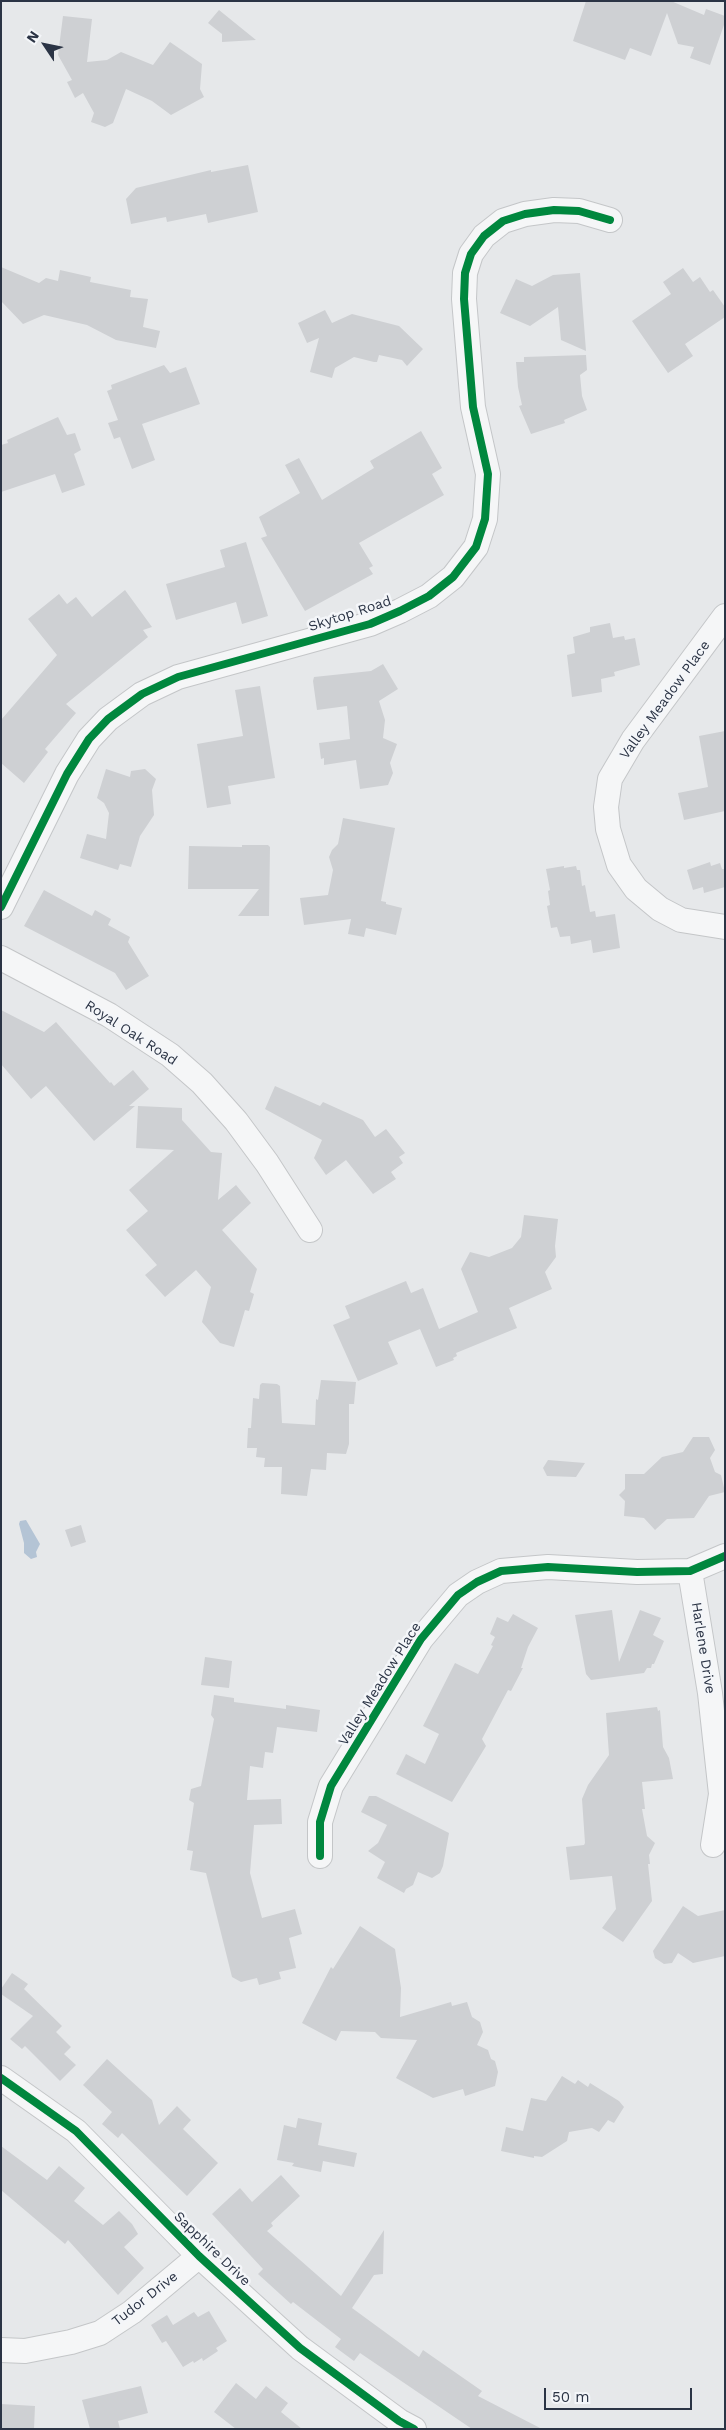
<!DOCTYPE html>
<style>
body{margin:0}
#map{position:relative;width:726px;height:2430px;overflow:hidden;background:#e6e8ea;font-family:"Work Sans",sans-serif}
canvas{display:block}
.frame{position:absolute;inset:0;border:2px solid #2b3445;pointer-events:none}
.north{position:absolute;left:20px;top:20px;width:50px;height:50px;-webkit-text-stroke:4px #f4f6f9;paint-order:stroke;rotate:304deg;font-size:14px;font-weight:700;line-height:20px;text-align:center;color:#2b3445}
.north::after{content:'';display:block;margin:auto;width:18px;height:22px;background:#2b3445;clip-path:polygon(50% 0,100% 100%,50% 72%,0 100%)}
.scale{position:absolute;left:544px;top:2388px;width:148px;height:22px;box-sizing:border-box;border:2px solid #2b3445;border-top:0;padding-left:6px;font-size:15px;line-height:18px;white-space:nowrap;color:#2b3445;-webkit-text-stroke:4px #f4f6f9;paint-order:stroke}
</style>
<div id="map">
<canvas width="726" height="2430"></canvas>
<div class="frame"></div>
<div class="north">N</div>
<div class="scale">50 m</div>
</div>
<script>
const c = document.querySelector('canvas').getContext('2d');
c.lineJoin = 'round';
function fill(path, color) {
  c.fillStyle = color;
  c.fill(path, 'evenodd');
}
function toPath(rows) {
  const path = new Path2D();
  for (const r of rows) {
    path.moveTo(r[0], r[1]);
    for (let i = 2; i < r.length; i += 2) path.lineTo(r[i], r[i + 1]);
  }
  return path;
}
function trace(path, color, width, dash) {
  c.strokeStyle = color;
  c.lineWidth = width;
  c.lineCap = dash ? 'butt' : 'round';
  c.setLineDash(dash || []);
  c.stroke(path);
}
function write(font, color, halo, rows, align = 'center') {
  c.font = font + ' "Work Sans",sans-serif';
  c.lineWidth = 5;
  c.setLineDash([]);
  c.textBaseline = 'middle';
  c.strokeStyle = halo;
  c.fillStyle = color;
  for (const [text, x, y, turn = 0] of rows) {
    c.save();
    c.translate(x, y);
    c.rotate((+turn || 0) * Math.PI / 180);
    c.textAlign = isNaN(turn) ? turn : align;
    if (halo) c.strokeText(text, 0, 0);
    c.fillText(text, 0, 0);
    c.restore();
  }
}
fill(toPath([
 [26,1520,40,1544,36,1552,37,1557,31,1559,24,1553,24,1543,19,1524,20,1521]
]), '#b4c4d5');
fill(toPath([
 [586,1,671,1,704,15,706,9,725,16,725,22,710,65,690,58,694,47,678,44,667,13,651,56,630,48,625,60,573,41],
 [219,10,256,40,222,42,222,34,208,23],
 [63,16,92,19,87,62,107,60,121,52,153,65,170,42,202,64,200,89,204,97,171,115,152,101,126,89,113,123,105,127,91,122,94,113,83,93,75,98,67,82,72,80,58,55],
 [248,165,258,212,208,223,206,214,167,222,166,217,131,224,126,199,136,188,211,170,211,172],
 [1,267,39,283,46,278,58,281,60,270,91,277,90,282,131,290,130,297,148,299,143,327,160,331,156,348,116,340,87,325,44,315,23,324,1,301],
 [683,268,693,282,700,277,710,292,713,290,725,307,725,317,685,344,693,356,668,373,632,321,671,294,663,282],
 [580,273,586,351,561,340,558,307,530,326,500,313,516,279,532,286,553,275],
 [325,310,332,323,352,314,399,326,423,349,407,366,402,360,379,355,377,362,374,362,354,357,335,368,332,378,310,372,319,338,307,343,298,323],
 [586,355,587,370,580,375,582,396,587,410,564,420,565,423,531,434,519,406,522,405,518,387,516,362,524,362,524,357],
 [164,365,170,373,186,367,200,404,142,424,155,460,132,469,120,437,114,439,108,423,118,420,107,391,112,389,111,385],
 [58,417,67,435,75,433,81,450,74,454,85,485,62,493,55,474,1,492,1,445,8,443,7,440],
 [421,431,442,468,432,474,444,495,359,543,373,566,369,568,373,574,305,611,261,538,267,536,259,517,300,493,285,465,299,458,322,500,374,468,370,461],
 [246,542,268,616,242,624,236,602,176,620,166,584,225,567,220,550],
 [125,590,152,627,143,630,148,637,66,704,76,713,45,749,48,752,24,783,1,763,1,720,57,655,28,619,59,594,67,604,76,597,92,617],
 [610,623,613,638,624,636,625,640,635,638,640,665,614,672,615,676,601,679,602,692,572,697,567,655,575,653,573,637,590,632,590,627],
 [383,664,398,689,379,701,385,720,383,738,397,744,390,763,393,773,388,785,360,789,356,760,324,765,324,758,321,759,319,743,350,739,347,706,317,710,313,681,314,677,371,671],
 [260,686,275,778,228,786,231,804,207,808,197,744,243,736,235,690],
 [725,731,725,811,684,820,678,793,708,787,699,736],
 [106,769,130,777,131,771,145,769,156,779,152,790,154,815,140,836,131,867,120,864,118,870,80,858,87,834,106,839,109,813,104,803,97,798],
 [343,818,395,828,381,901,386,902,386,904,402,908,396,935,366,928,364,937,348,934,351,919,304,925,300,898,328,895,333,870,329,857,332,850,338,844],
 [242,845,268,845,270,847,269,916,238,916,259,889,188,889,189,846,242,847],
 [710,862,711,866,720,863,722,869,725,869,725,887,704,893,703,887,693,890,687,870],
 [564,866,564,868,576,866,577,870,580,870,582,886,585,885,590,912,595,911,596,917,615,914,620,948,593,953,591,940,571,944,570,936,560,937,557,927,551,928,547,906,550,905,548,891,550,890,546,869],
 [44,890,92,916,95,910,111,919,108,925,130,937,128,942,149,976,126,990,115,973,24,926],
 [1,1010,44,1032,56,1022,110,1083,111,1082,114,1086,133,1070,149,1089,129,1106,135,1106,94,1141,46,1086,31,1099,1,1064],
 [275,1086,320,1106,323,1102,363,1120,375,1137,386,1129,405,1153,399,1157,403,1163,391,1172,396,1179,373,1194,346,1160,326,1175,314,1158,322,1140,265,1109],
 [138,1106,182,1108,182,1120,211,1152,222,1153,218,1200,236,1185,251,1203,222,1230,257,1269,250,1292,254,1294,249,1311,245,1310,234,1347,220,1343,202,1322,211,1287,196,1270,165,1297,145,1275,157,1265,126,1230,148,1211,129,1190,174,1150,136,1148],
 [524,1215,558,1219,555,1246,556,1257,545,1272,552,1289,509,1308,517,1328,456,1353,457,1356,453,1358,454,1360,436,1367,420,1329,388,1342,398,1364,358,1381,333,1325,350,1318,345,1306,406,1281,411,1293,423,1288,439,1329,478,1312,461,1269,470,1252,489,1257,512,1248,521,1237],
 [321,1380,356,1382,354,1404,349,1404,349,1444,346,1454,327,1453,326,1470,311,1469,307,1496,281,1494,282,1467,264,1467,265,1458,256,1457,257,1448,247,1448,248,1428,251,1428,253,1398,259,1399,260,1385,262,1383,277,1384,280,1386,282,1423,315,1425,316,1399,318,1400],
 [693,1437,709,1437,715,1450,710,1458,715,1472,721,1475,725,1492,709,1496,694,1518,667,1519,655,1530,644,1518,624,1516,625,1501,619,1495,625,1489,625,1474,644,1474,662,1457,683,1452],
 [548,1460,585,1463,576,1477,547,1476,543,1468],
 [81,1525,86,1542,71,1547,65,1530],
 [612,1610,619,1662,640,1610,661,1618,653,1635,664,1641,654,1664,652,1664,651,1668,647,1668,644,1673,591,1680,586,1674,575,1615],
 [513,1614,538,1628,528,1647,521,1668,523,1668,511,1691,508,1690,482,1739,486,1746,452,1802,396,1774,406,1754,425,1764,439,1734,423,1726,455,1663,478,1674,493,1646,491,1645,495,1637,490,1634,497,1617,508,1622],
 [205,1657,232,1661,229,1688,201,1685],
 [214,1695,234,1698,234,1702,286,1709,286,1705,320,1710,317,1732,277,1727,273,1753,265,1752,263,1768,250,1766,247,1800,281,1799,282,1824,254,1825,250,1873,262,1918,295,1909,302,1934,289,1938,296,1968,279,1972,281,1979,259,1985,257,1978,241,1982,232,1977,206,1873,190,1870,193,1851,187,1850,194,1803,189,1800,191,1789,201,1786,214,1719,211,1715],
 [657,1707,658,1711,660,1710,663,1747,669,1758,673,1779,642,1782,645,1809,642,1809,647,1836,655,1843,649,1855,650,1864,648,1864,652,1901,623,1942,602,1928,616,1909,612,1876,570,1880,566,1847,584,1845,585,1843,582,1799,588,1785,609,1755,606,1713],
 [369,1796,376,1796,449,1833,443,1866,440,1873,432,1878,418,1872,413,1885,406,1889,404,1893,377,1878,385,1862,368,1851,378,1843,387,1825,361,1812],
 [683,1906,698,1916,725,1910,725,1956,693,1963,678,1953,672,1963,664,1964,655,1958,653,1951],
 [360,1926,395,1949,401,1988,400,2017,451,2002,452,2006,467,2002,472,2017,480,2022,483,2032,477,2045,488,2050,491,2059,495,2061,498,2072,495,2086,465,2096,463,2089,433,2098,396,2078,417,2040,381,2038,375,2032,341,2031,336,2041,302,2023,331,1967,333,1969],
 [12,1973,28,1984,24,1989,62,2026,56,2032,71,2047,64,2054,76,2065,60,2081,25,2046,22,2049,10,2039,33,2016,1,1994,1,1989],
 [107,2059,152,2100,159,2125,177,2106,191,2120,183,2129,218,2163,187,2196,122,2133,118,2138,102,2124,112,2112,83,2085],
 [562,2076,575,2084,578,2080,588,2087,590,2083,619,2101,624,2107,614,2123,608,2120,599,2132,592,2128,569,2132,567,2141,542,2157,534,2156,534,2158,501,2151,506,2127,523,2131,531,2098,546,2101],
 [298,2118,322,2123,318,2145,357,2153,354,2167,323,2161,321,2172,292,2166,294,2163,277,2160,284,2125,296,2128],
 [1,2146,47,2180,59,2166,85,2188,74,2201,103,2225,119,2211,132,2224,138,2234,124,2247,144,2268,118,2295,68,2240,65,2244,1,2190],
 [281,2175,300,2196,271,2223,273,2226,267,2231,341,2296,384,2230,383,2274,374,2275,352,2308,419,2357,423,2350,482,2391,478,2396,542,2429,472,2429,360,2353,354,2361,335,2347,341,2339,293,2302,291,2304,258,2274,263,2269,212,2214,240,2188,252,2202],
 [209,2311,227,2341,216,2348,218,2351,203,2361,202,2358,194,2363,193,2361,183,2367,166,2341,162,2343,151,2325,167,2315,173,2325,194,2312,198,2317],
 [236,2383,256,2399,266,2386,288,2403,281,2412,302,2429,236,2429,214,2412],
 [141,2386,148,2413,118,2421,120,2429,90,2429,82,2400],
 [1,2404,35,2406,34,2429,1,2429]
]), '#ced0d3');
const minor = toPath([
 [725,616,633,740,610,779,606,807,608,829,619,865,636,889,660,909,681,920,725,927],
 [1,907,67,774,89,739,108,719,142,694,178,677,370,624,400,611,429,596,453,577,476,547,485,519,488,474,473,407,464,299,465,273,471,254,484,236,503,221,525,214,554,210,579,211,610,220],
 [1,958,109,1015,170,1055,202,1083,236,1121,267,1163,310,1230],
 [690,1571,710,1693,721,1794,713,1845],
 [320,1856,320,1822,331,1786,421,1639,458,1595,477,1582,501,1571,548,1567,637,1572,690,1571,725,1556],
 [1,2078,76,2131,199,2256,300,2348,399,2421,414,2429],
 [1,2350,25,2351,71,2342,100,2333,132,2312,199,2256]
]);
trace(minor, '#c4c6c8', 26);
trace(minor, '#f5f6f7', 24);
trace(toPath([
 [1,907,67,774,89,739,108,719,142,694,178,677,370,624,400,611,429,596,453,577,476,547,485,519,488,474,473,407,464,299,465,273,471,254,484,236,503,221,525,214,554,210,579,211,610,220],
 [320,1856,320,1822,331,1786,421,1639,458,1595,477,1582,501,1571,548,1567,637,1572,690,1571,725,1556],
 [1,2078,76,2131,199,2256,300,2348,399,2421,414,2429]
]), '#00873e', 8);
write('14px', '#2b3445', '#f4f6f9', [
 ["Skytop Road",350,614,-18],
 ["Valley Meadow Place",665,700,-54],
 ["Royal Oak Road",131,1033,33],
 ["Harlene Drive",703,1648,81],
 ["Valley Meadow Place",380,1684,-58],
 ["Sapphire Drive",212,2249,44],
 ["Tudor Drive",145,2299,-38]
]);
</script>
